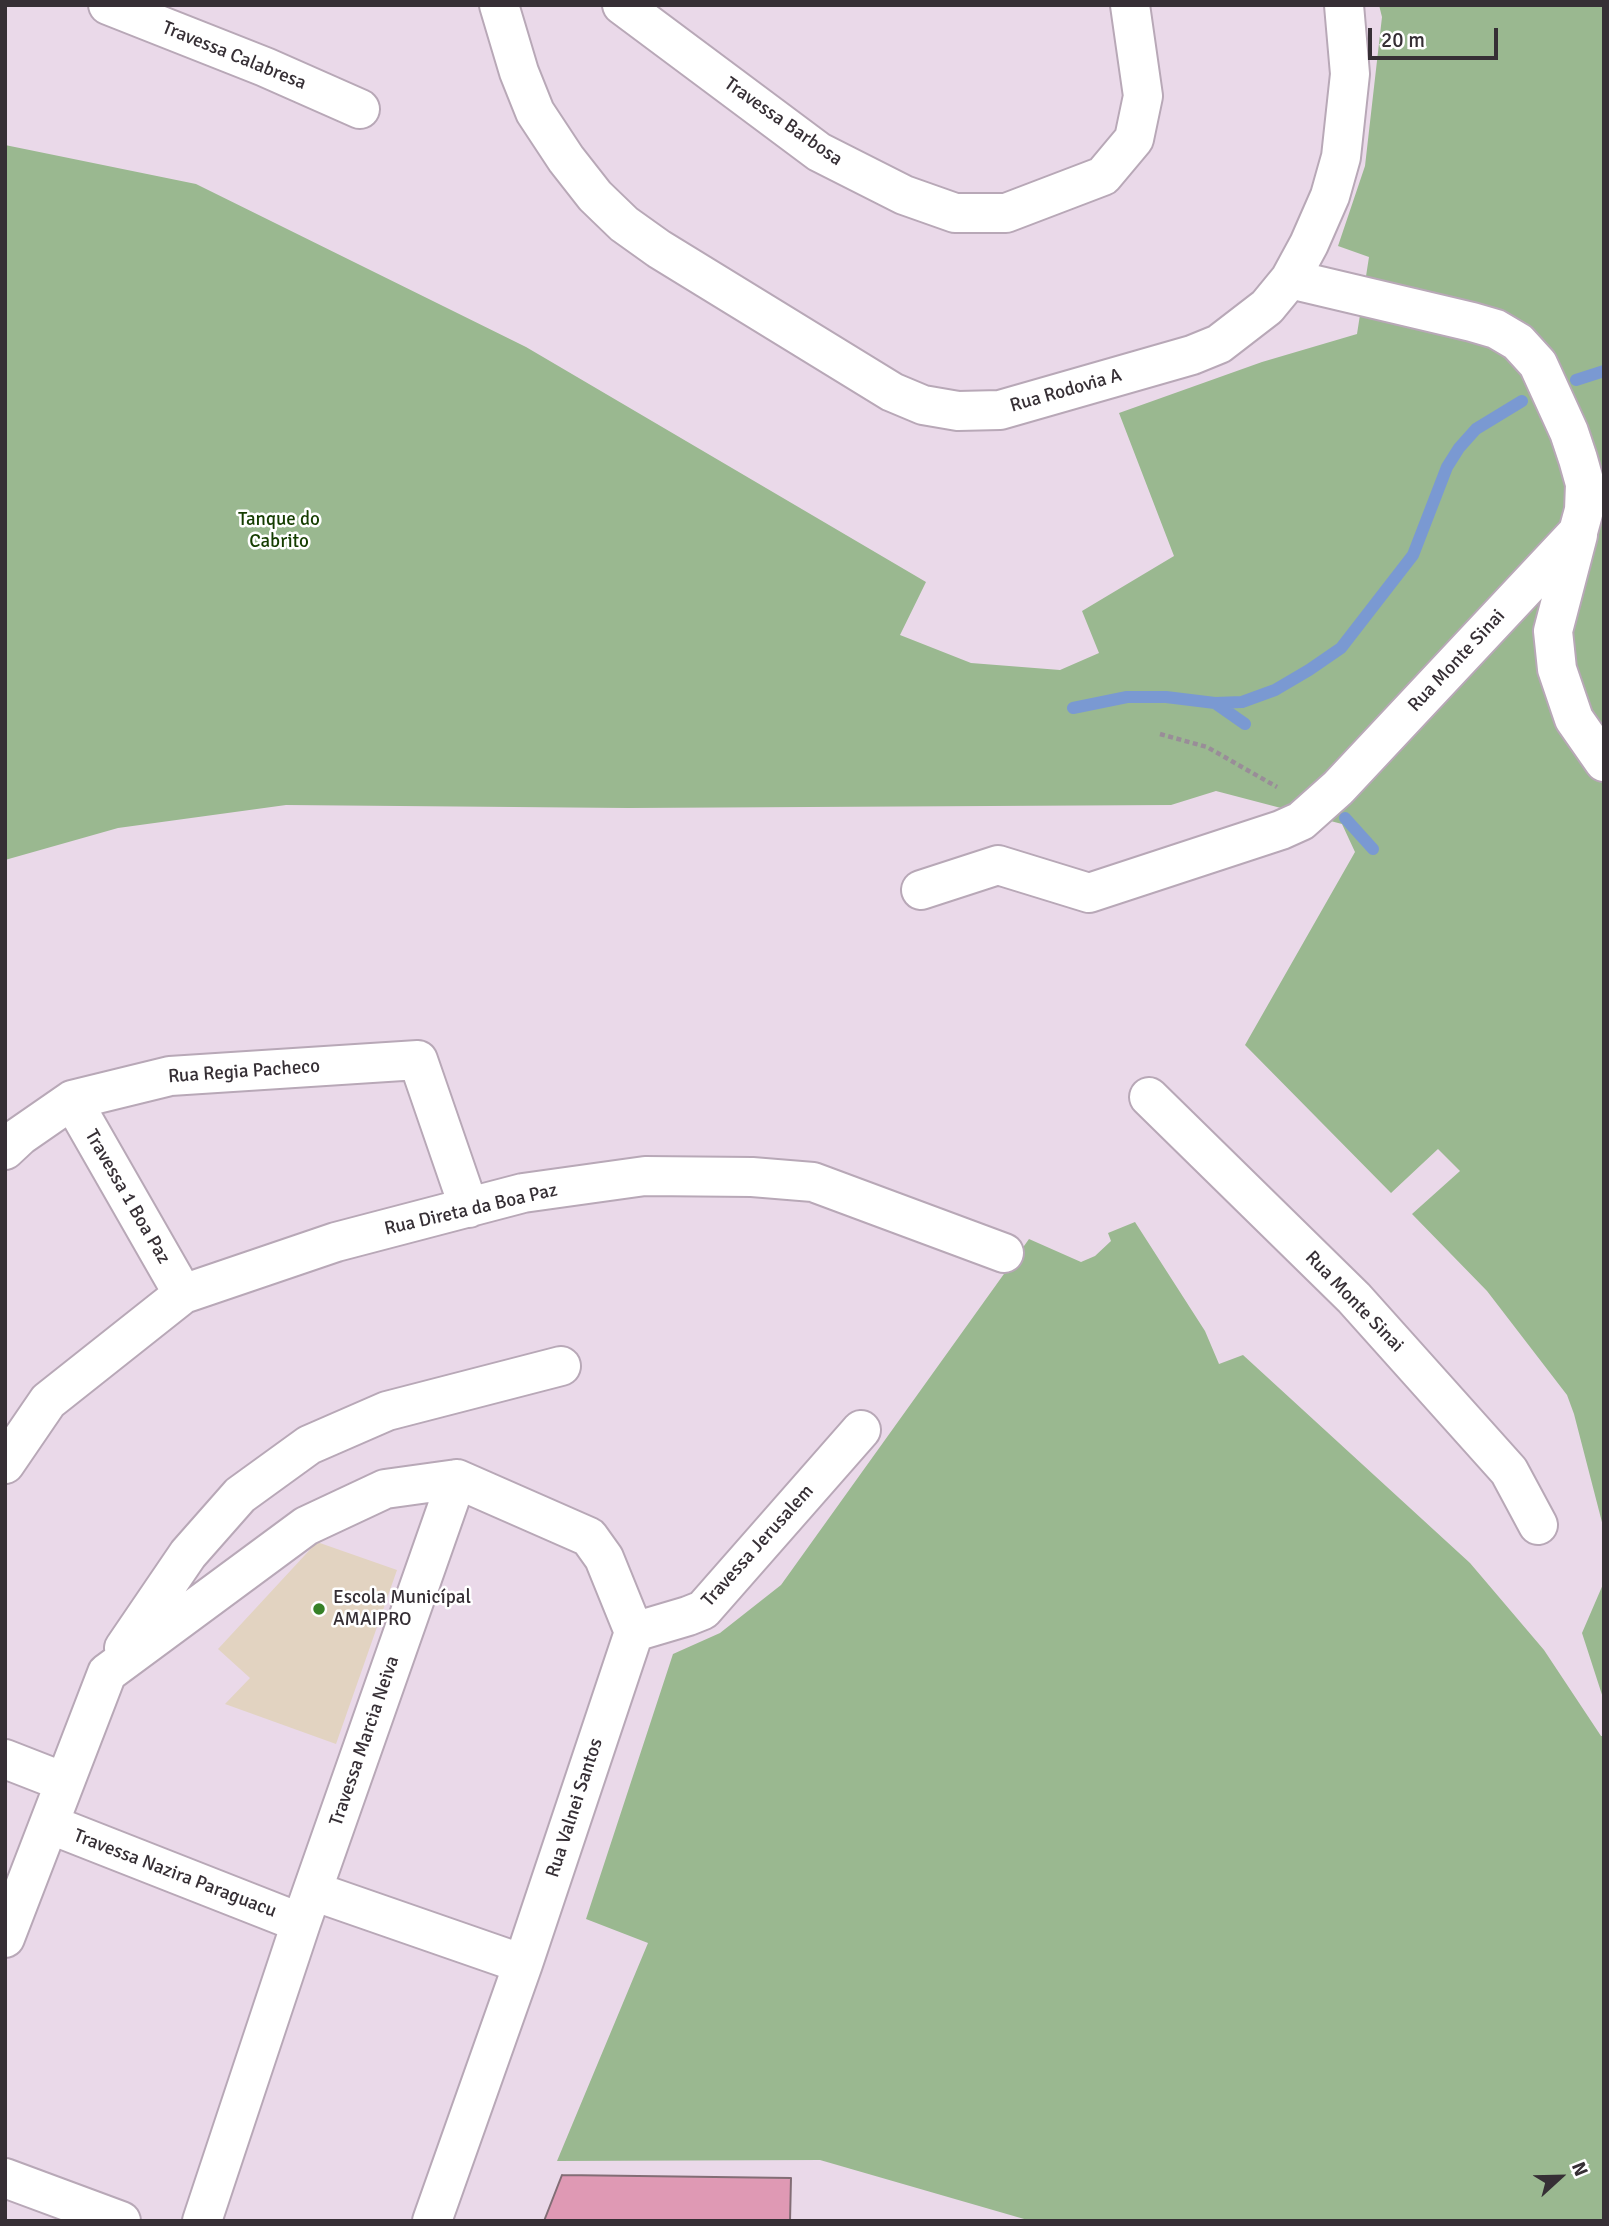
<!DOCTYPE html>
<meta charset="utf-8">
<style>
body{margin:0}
#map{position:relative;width:1609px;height:2226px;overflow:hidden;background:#ead9e9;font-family:Signika,sans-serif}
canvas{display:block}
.frame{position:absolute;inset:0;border:7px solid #362f35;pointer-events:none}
.north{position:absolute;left:1525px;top:2142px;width:70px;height:70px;-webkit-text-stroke:5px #fff;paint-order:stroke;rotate:68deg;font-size:19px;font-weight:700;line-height:28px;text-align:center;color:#362f35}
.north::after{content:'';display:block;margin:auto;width:24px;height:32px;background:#362f35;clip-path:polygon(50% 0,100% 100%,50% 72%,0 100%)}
.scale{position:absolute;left:1368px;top:28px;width:130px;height:32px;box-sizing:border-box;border:4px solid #362f35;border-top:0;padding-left:9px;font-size:21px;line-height:24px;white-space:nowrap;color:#362f35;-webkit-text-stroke:5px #fff;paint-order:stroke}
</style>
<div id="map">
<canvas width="1609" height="2226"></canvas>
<div class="frame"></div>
<div class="north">N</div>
<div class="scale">20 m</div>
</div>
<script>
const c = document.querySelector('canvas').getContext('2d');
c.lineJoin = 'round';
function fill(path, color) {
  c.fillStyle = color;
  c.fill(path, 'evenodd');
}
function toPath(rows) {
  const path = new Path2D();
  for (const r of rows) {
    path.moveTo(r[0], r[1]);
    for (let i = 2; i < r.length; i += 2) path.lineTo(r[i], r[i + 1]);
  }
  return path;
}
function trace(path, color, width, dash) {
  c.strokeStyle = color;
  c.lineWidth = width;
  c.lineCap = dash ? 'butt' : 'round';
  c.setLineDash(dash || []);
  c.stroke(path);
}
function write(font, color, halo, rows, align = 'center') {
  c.font = font + ' Signika,sans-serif';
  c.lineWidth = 5;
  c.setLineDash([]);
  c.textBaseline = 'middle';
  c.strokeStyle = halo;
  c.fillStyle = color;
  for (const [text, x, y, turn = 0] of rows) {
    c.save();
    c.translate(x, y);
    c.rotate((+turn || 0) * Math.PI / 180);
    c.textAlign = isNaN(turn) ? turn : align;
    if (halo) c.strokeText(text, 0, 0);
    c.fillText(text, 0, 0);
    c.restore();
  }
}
fill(toPath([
 [317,1542,397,1570,336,1744,225,1704,250,1678,218,1649]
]), '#e2d3c1');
fill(toPath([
 [1379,5,1604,5,1604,1530,1574,1414,1567,1395,1487,1291,1412,1214,1460,1171,1438,1149,1391,1193,1245,1045,1355,852,1342,824,1216,791,1171,805,628,808,286,805,118,828,5,860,5,145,196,184,526,347,926,582,900,635,971,663,1060,670,1099,653,1082,611,1174,556,1119,413,1262,362,1357,334,1369,257,1338,246,1365,166,1382,17],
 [1135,1222,1205,1331,1219,1364,1243,1355,1470,1563,1544,1650,1601,1736,1604,1736,1604,2221,1031,2221,820,2160,557,2161,648,1943,586,1919,673,1654,720,1633,781,1585,1029,1239,1081,1262,1095,1256,1111,1241,1108,1233],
 [1604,1582,1604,1701,1582,1633]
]), '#9ab890');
trace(toPath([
 [1576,380,1604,371],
 [1215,703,1245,724],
 [1073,708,1127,697,1166,697,1215,703,1242,702,1275,690,1309,670,1341,648,1413,555,1447,467,1459,448,1476,429,1522,401],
 [1345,818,1373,849]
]), '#7a99d2', 12);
const building = toPath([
 [562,2175,791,2178,790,2221,544,2221,562,2175]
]);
fill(building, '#df99b4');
trace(building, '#826d75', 2);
const minor = toPath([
 [108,5,265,67,360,109],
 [499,5,519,72,535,112,566,159,595,196,624,224,659,249,892,392,923,405,958,411,1000,410,1192,355,1219,344,1267,307,1290,279,1309,244,1330,196,1341,157,1350,74,1344,5],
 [622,5,819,152,904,195,955,213,1006,213,1103,176,1134,139,1143,96,1130,5],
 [1578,535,1553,631,1557,669,1574,719,1604,762],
 [921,890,998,865,1089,893,1281,830,1301,821,1338,788,1578,532,1584,510,1585,484,1578,459,1569,432,1538,364,1518,342,1496,329,1472,322,1290,279],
 [1149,1097,1354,1298,1509,1471,1538,1525],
 [72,1100,183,1294],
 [5,1150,20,1136,72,1100,170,1076,418,1060,469,1208],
 [5,1464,48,1401,183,1294,336,1242,523,1193,645,1176,752,1177,813,1182,1004,1253],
 [634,1632,688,1616,703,1610,861,1430],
 [124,1648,188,1554,240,1495,309,1445,387,1411,561,1366],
 [5,1759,64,1782],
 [49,1824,301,1923],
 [313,1891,523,1964],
 [5,1938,107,1673,306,1526,385,1489,457,1479],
 [5,2178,121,2221],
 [202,2221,301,1923,457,1479],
 [432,2221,523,1964,634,1632,604,1558,589,1537,457,1479]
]);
trace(minor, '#b8a8b7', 42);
trace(toPath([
 [1160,734,1207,747,1277,787]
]), '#998d98', 4.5, [5, 3.5]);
trace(minor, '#fff', 38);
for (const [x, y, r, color] of [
 [319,1609,7,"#368027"]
]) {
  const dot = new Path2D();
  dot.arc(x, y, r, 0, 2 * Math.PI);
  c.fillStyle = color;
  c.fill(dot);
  trace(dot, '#fff', 2.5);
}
write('19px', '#362f35', '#fff', [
 ["Travessa Calabresa",234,56,22],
 ["Travessa Barbosa",783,122,35],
 ["Rua Rodovia A",1066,391,-16],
 ["Rua Monte Sinai",1457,661,-47],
 ["Rua Regia Pacheco",244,1072,-4],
 ["Travessa 1 Boa Paz",127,1197,60],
 ["Rua Direta da Boa Paz",471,1210,-13],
 ["Rua Monte Sinai",1354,1302,46],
 ["Travessa Jerusalem",758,1546,-48],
 ["Travessa Marcia Neiva",365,1741,-71],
 ["Rua Valnei Santos",575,1808,-72],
 ["Travessa Nazira Paraguacu",175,1874,21]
]);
write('19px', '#153d01', '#fff', [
 ["Tanque do",279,520],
 ["Cabrito",279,542]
]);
write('19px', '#362f35', '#fff', [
 ["Escola Municípal",333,1598],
 ["AMAIPRO",333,1620]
], 'left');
</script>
